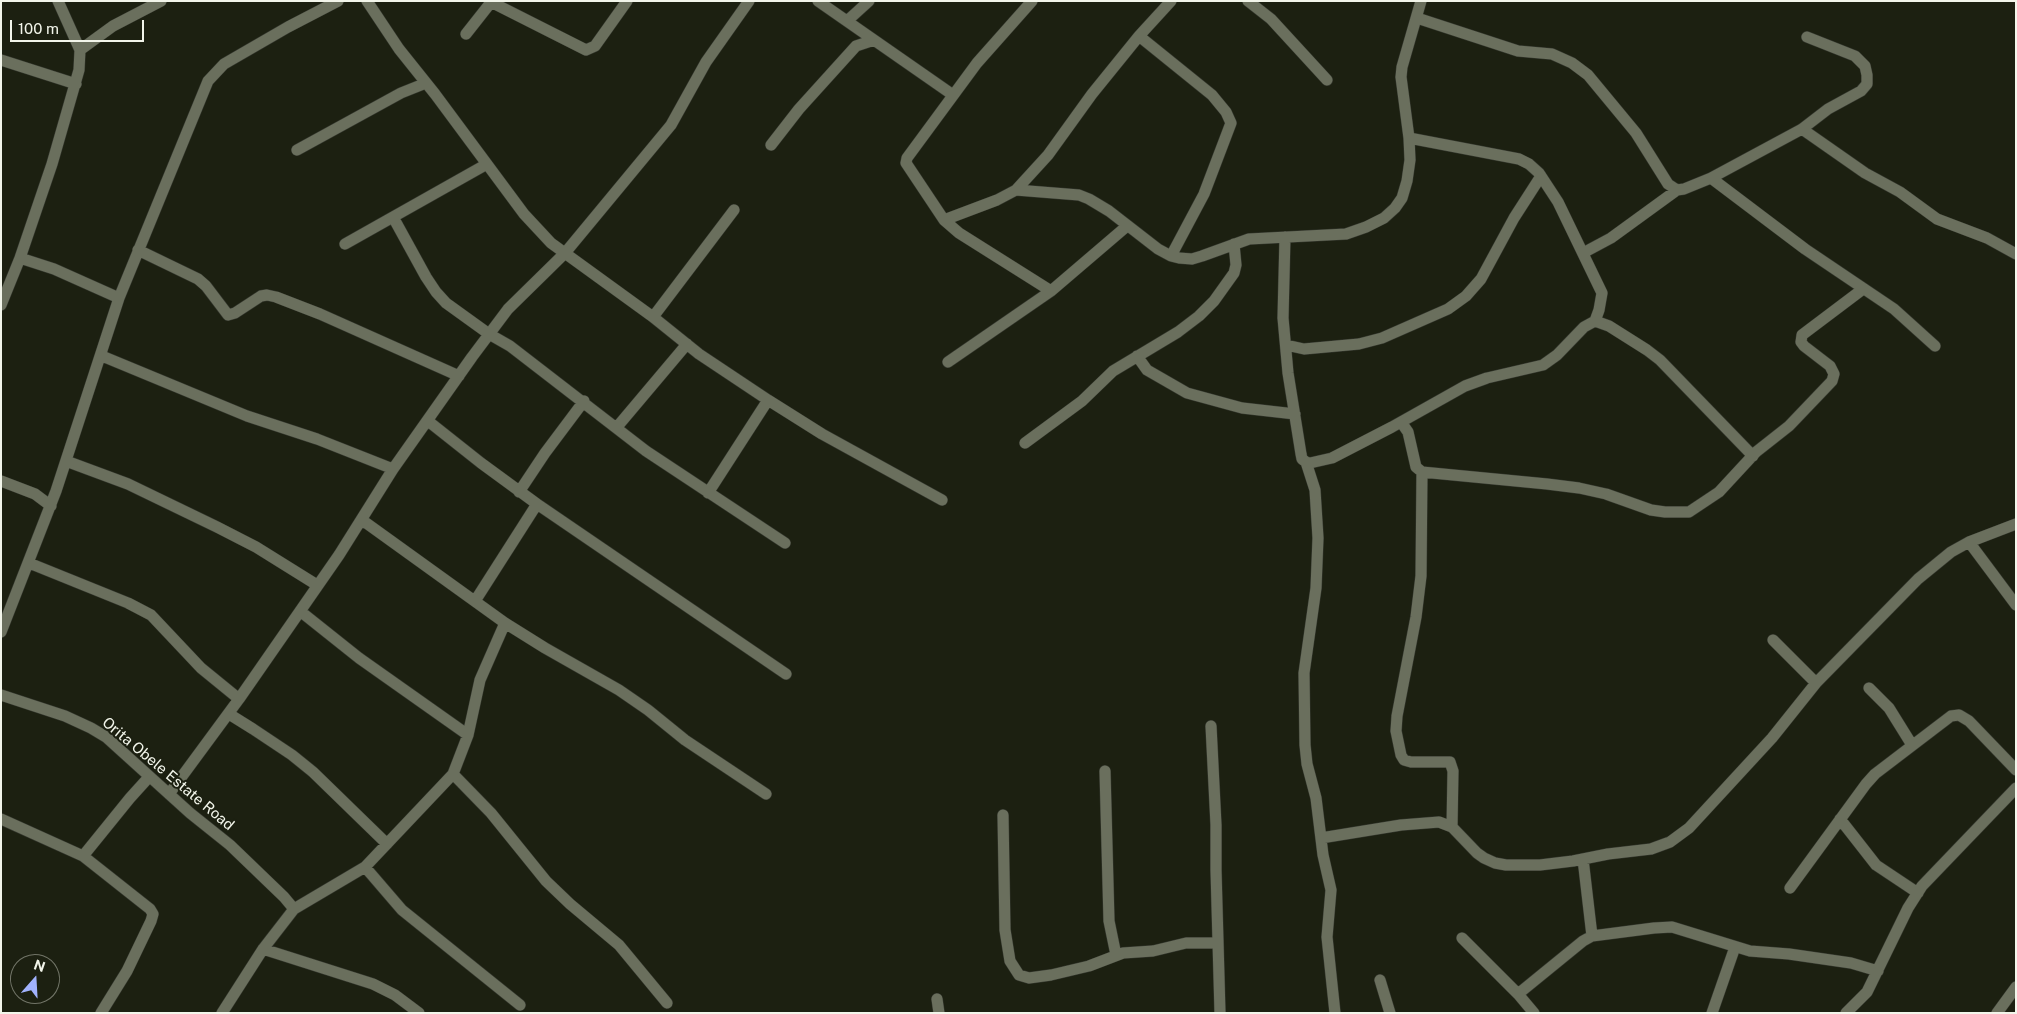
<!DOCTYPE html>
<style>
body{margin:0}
#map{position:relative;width:2017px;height:1014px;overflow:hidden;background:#1c2011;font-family:"Public Sans",sans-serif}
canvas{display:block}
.frame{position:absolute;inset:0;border:2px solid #f2f5ea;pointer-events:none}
.north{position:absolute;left:10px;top:954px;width:50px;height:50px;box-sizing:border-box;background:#1c2011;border:1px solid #727568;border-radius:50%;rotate:19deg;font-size:14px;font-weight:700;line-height:20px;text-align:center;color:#f2f5ea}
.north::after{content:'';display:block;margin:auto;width:18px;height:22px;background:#a1b2fd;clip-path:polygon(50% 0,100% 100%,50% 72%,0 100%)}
.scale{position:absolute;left:10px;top:20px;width:134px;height:22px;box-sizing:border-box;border:2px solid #f2f5ea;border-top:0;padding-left:6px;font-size:15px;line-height:18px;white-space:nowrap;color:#f2f5ea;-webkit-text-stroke:4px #1c2011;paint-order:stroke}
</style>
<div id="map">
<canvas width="2017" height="1014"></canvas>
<div class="frame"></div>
<div class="north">N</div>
<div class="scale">100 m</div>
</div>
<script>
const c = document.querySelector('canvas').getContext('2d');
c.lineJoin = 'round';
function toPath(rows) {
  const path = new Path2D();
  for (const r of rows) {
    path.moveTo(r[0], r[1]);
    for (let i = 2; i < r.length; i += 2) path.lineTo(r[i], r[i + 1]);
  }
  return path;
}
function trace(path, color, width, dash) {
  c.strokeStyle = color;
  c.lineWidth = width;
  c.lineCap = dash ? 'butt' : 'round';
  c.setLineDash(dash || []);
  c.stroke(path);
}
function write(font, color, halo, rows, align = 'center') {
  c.font = font + ' "Public Sans",sans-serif';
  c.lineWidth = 4;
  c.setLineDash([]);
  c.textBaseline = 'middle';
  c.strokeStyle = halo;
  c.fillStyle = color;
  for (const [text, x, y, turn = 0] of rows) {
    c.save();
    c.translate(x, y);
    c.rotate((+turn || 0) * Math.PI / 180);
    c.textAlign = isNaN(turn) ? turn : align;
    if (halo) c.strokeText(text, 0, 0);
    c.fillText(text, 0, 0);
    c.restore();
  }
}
const minor = toPath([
 [367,1,399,49,435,94,524,214,551,243,653,317,699,354,768,400,822,434,942,500],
 [818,1,953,95],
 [1032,1,977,63,907,158,906,163,944,220,959,233,1051,291],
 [1248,1,1271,19,1327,80],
 [491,2,586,50,595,46,627,1],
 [1417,18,1518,51,1552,54,1572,63,1588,75,1636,133,1668,184,1677,190],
 [847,21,869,1],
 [466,34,492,1],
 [1139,36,1212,95,1226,112,1231,123,1204,194,1171,256],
 [80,50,113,26,161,1],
 [1,60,76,84],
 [1802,129,1865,173,1900,192,1937,219,1987,238,2016,254],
 [1409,138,1519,159,1529,164,1539,173,1558,202,1602,293,1599,310,1595,321],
 [771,145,799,109,856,46,874,40],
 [297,150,401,93,426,83],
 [1711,178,1805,249,1894,309,1935,346],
 [1016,190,1079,195,1089,199,1109,211,1158,249,1171,256,1179,258,1192,259,1202,256,1249,239,1346,234,1366,227,1384,218,1395,208,1402,198,1407,181,1410,160,1409,138,1401,77,1402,67,1421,1],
 [393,217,426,277,436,292,446,303,489,334,510,346,646,451,785,543],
 [944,220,997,200,1016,190,1048,155,1092,94,1139,36,1171,1],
 [1285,237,1283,318,1288,373,1301,454,1302,459,1306,462,1310,463,1332,458,1392,427,1465,386,1487,378,1543,365,1557,355,1584,327,1595,321,1609,326,1647,350,1660,360,1753,456],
 [345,244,487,164],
 [138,250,198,279,206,286,228,315,235,313,261,296,267,295,276,297,320,314,459,376],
 [1583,253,1611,238,1677,190,1684,189,1711,178,1802,129,1828,109,1861,91,1867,84,1867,75,1865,66,1855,56,1807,37],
 [20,258,54,269,119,298],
 [1,305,20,258,52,164,79,70,80,50,58,1],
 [653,317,734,210],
 [1286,345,1304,349,1359,344,1382,338,1448,309,1466,296,1481,279,1514,218,1541,176],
 [102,356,247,416,317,439,393,469],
 [1137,356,1147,370,1187,393,1242,408,1295,414],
 [948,362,1051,291,1127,226],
 [428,421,481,463,537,504,786,674],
 [1401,422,1408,432,1416,467,1422,472,1547,484,1579,488,1606,494,1651,510,1665,512,1689,512,1719,492,1756,452,1789,426,1832,381,1834,374,1830,366,1804,346,1801,342,1802,335,1863,289],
 [617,427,687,344],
 [1025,443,1082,401,1113,371,1178,332,1199,316,1214,301,1234,273,1236,265,1234,244],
 [66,461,128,484,217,527,256,547,317,585],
 [1306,462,1315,490,1318,538,1316,588,1304,673,1305,745,1307,764,1316,798,1323,855,1331,890,1327,937,1335,1013],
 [1422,472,1421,576,1416,617,1397,716,1396,731,1401,755,1404,760,1411,762,1450,762,1453,771,1452,827],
 [1,481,35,494,51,506],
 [519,492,545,453,584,401],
 [708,493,768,400],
 [362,520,505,623,545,648,619,690,648,710,685,740,766,794],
 [1969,542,2016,605],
 [29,563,128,603,151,615,201,668,239,699],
 [475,601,537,504],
 [300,611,359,658,468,735],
 [1,632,56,491,119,298,208,81,224,64,288,27,338,1],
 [1773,640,1816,683],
 [1869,688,1889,708,1912,745],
 [1,695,65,716,91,728,106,737,190,813,230,845,284,897,294,909],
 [229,714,253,729,292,755,313,772,387,844],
 [1211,726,1216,825,1216,870,1220,1013],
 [1105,771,1109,921,1116,955],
 [453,774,491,813,546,881,570,904,619,945,667,1003],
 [169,794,239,699,339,555,393,469,472,357,508,309,565,253,671,125,706,62,749,1],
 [1003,815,1005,930,1010,961,1019,975,1029,978,1051,975,1089,966,1123,953,1153,951,1186,943,1218,943],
 [1,819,83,856,150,909,153,914,151,921,127,971,101,1013],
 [1840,819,1876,865,1918,893],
 [1321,838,1401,825,1439,822,1452,827,1477,853,1484,858,1495,863,1506,865,1540,865,1573,861,1608,854,1651,849,1670,842,1689,828,1772,738,1816,683,1918,579,1951,552,1969,542,2016,524],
 [83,856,130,798,149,777],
 [1583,859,1592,936],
 [365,867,402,910,520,1005],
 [1790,888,1866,784,1875,774,1951,716,1959,715,1969,721,2016,770],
 [1462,938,1518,994],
 [263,949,373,984,395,995,419,1013],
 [1380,980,1390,1013],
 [937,999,939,1013],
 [222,1013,263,949,294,909,365,867,453,774,468,735,480,680,505,623],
 [1534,1013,1518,994,1583,941,1592,936,1654,928,1672,927,1750,951,1789,954,1851,963,1878,971],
 [1712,1013,1735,947],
 [1846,1013,1867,992,1908,908,1922,886,2016,788],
 [1997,1013,2016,987]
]);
trace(minor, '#363930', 12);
trace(minor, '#6a6f5d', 11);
write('15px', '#f2f5ea', '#1c2011', [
 ["Orita Obele Estate Road",168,774,40]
]);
</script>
